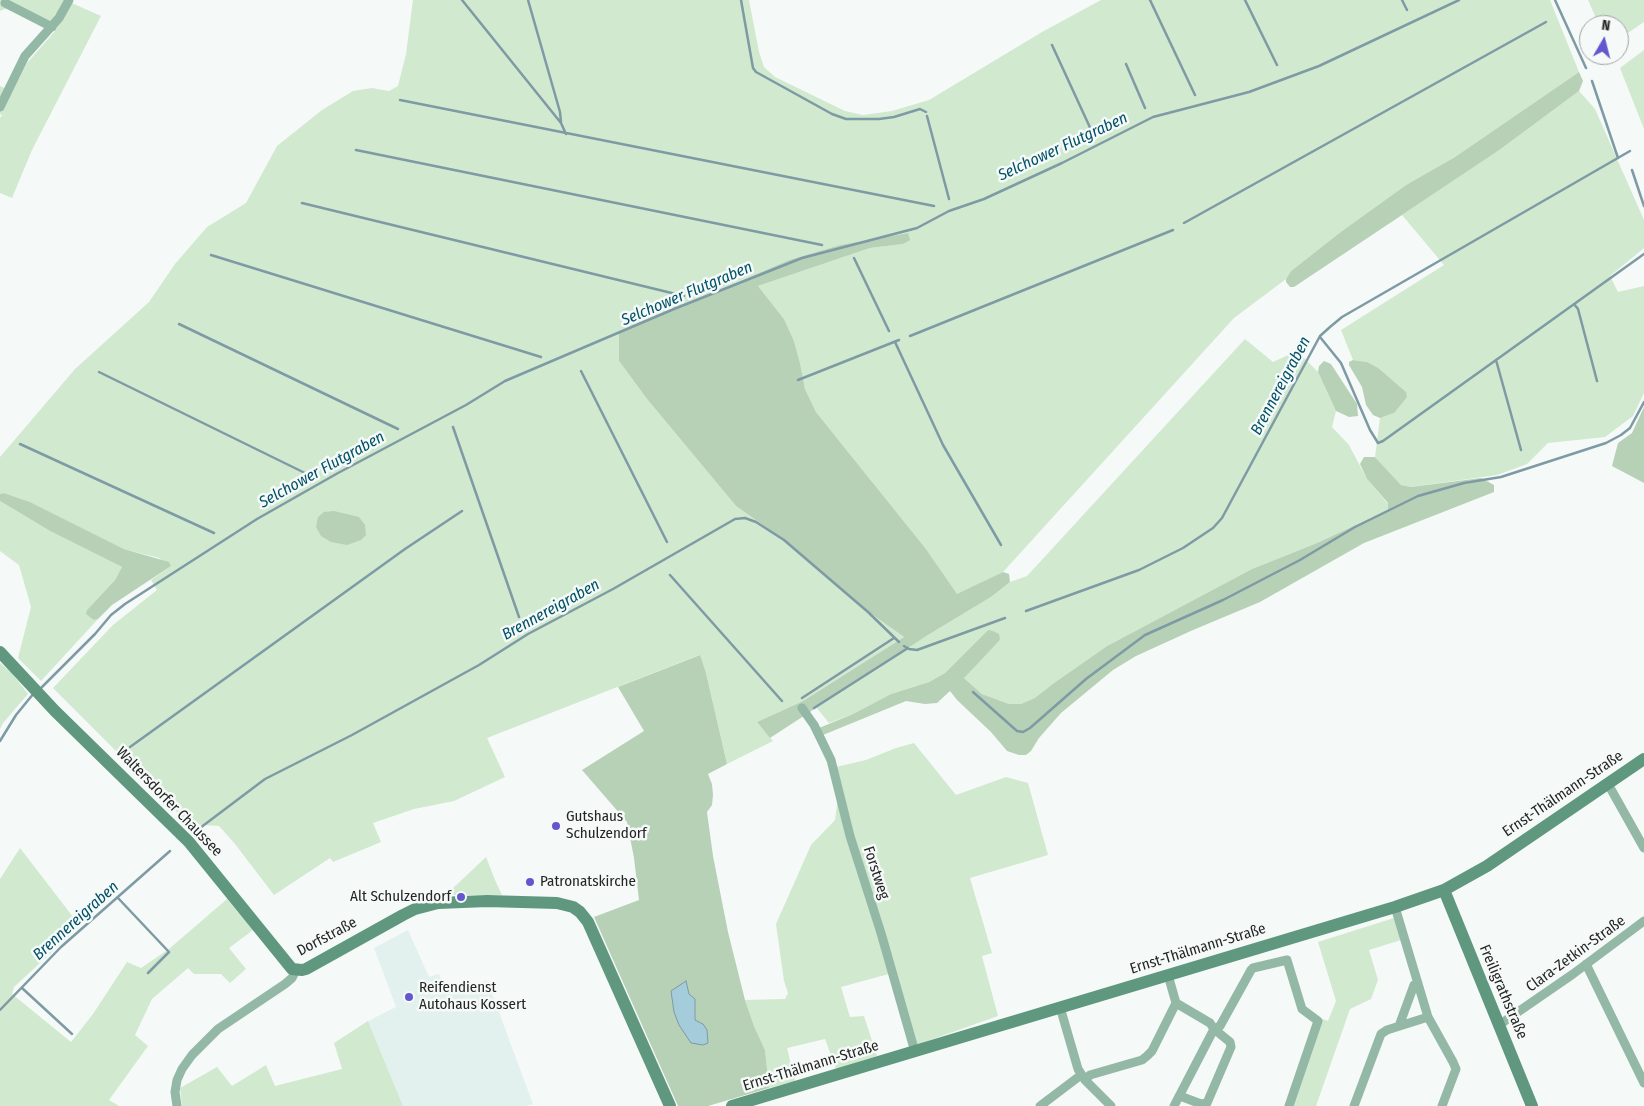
<!DOCTYPE html>
<meta charset="utf-8">
<style>
body{margin:0}
#map{position:relative;width:1644px;height:1106px;overflow:hidden;background:#f5f9f8;font-family:"Fira Sans Condensed",sans-serif}
canvas{display:block}
.north{position:absolute;left:1579px;top:15px;width:50px;height:50px;box-sizing:border-box;background:#f5f9f8;border:1px solid #a1a4a4;border-radius:50%;rotate:8deg;font-size:14px;font-weight:700;line-height:20px;text-align:center;color:#242525}
.north::after{content:'';display:block;margin:auto;width:18px;height:22px;background:#6357d0;clip-path:polygon(50% 0,100% 100%,50% 72%,0 100%)}
</style>
<div id="map">
<canvas width="1644" height="1106"></canvas>
<div class="north">N</div>
</div>
<script>
const c = document.querySelector('canvas').getContext('2d');
c.lineJoin = 'round';
function fill(path, color) {
  c.fillStyle = color;
  c.fill(path, 'evenodd');
}
function toPath(rows) {
  const path = new Path2D();
  for (const r of rows) {
    path.moveTo(r[0], r[1]);
    for (let i = 2; i < r.length; i += 2) path.lineTo(r[i], r[i + 1]);
  }
  return path;
}
function trace(path, color, width, dash) {
  c.strokeStyle = color;
  c.lineWidth = width;
  c.lineCap = dash ? 'butt' : 'round';
  c.setLineDash(dash || []);
  c.stroke(path);
}
function write(font, color, halo, rows, align = 'center') {
  c.font = font + ' "Fira Sans Condensed",sans-serif';
  c.lineWidth = 5;
  c.setLineDash([]);
  c.textBaseline = 'middle';
  c.strokeStyle = halo;
  c.fillStyle = color;
  for (const [text, x, y, turn = 0] of rows) {
    c.save();
    c.translate(x, y);
    c.rotate((+turn || 0) * Math.PI / 180);
    c.textAlign = isNaN(turn) ? turn : align;
    if (halo) c.strokeText(text, 0, 0);
    c.fillText(text, 0, 0);
    c.restore();
  }
}
fill(toPath([
 [408,930,429,977,439,974,447,994,487,980,533,1104,526,1106,403,1106,368,1021,396,1007,374,948]
]), '#e3f1ee');
fill(toPath([
 [0,0,65,0,101,16,32,150,12,198,0,193,0,118,2,115,0,114,0,86,12,92,27,63,55,31,15,11,7,8,0,11],
 [413,0,749,0,759,52,764,67,775,77,845,111,863,115,892,111,929,100,1042,32,1101,0,1550,0,1579,72,1455,157,1406,185,1342,231,1291,271,1286,279,1234,318,1003,572,957,595,926,549,816,412,805,389,800,363,794,341,784,319,758,286,870,248,903,244,908,233,840,245,789,260,619,332,619,361,647,399,736,506,774,533,863,608,904,637,803,701,757,722,773,741,727,764,706,673,699,655,487,738,505,777,454,801,414,809,373,823,381,842,333,862,330,858,274,895,235,844,219,826,189,824,53,688,113,625,157,590,151,580,171,566,159,558,124,549,30,502,4,493,0,494,0,457,75,369,149,302,175,264,207,227,246,203,277,146,322,110,353,91,372,88,389,91,398,86,406,54],
 [1588,0,1644,0,1644,22,1619,39,1619,25,1599,25],
 [1644,50,1644,129,1620,68],
 [1579,91,1595,109,1644,220,1644,248,1610,276,1618,292,1644,286,1644,393,1633,416,1605,437,1548,443,1527,464,1497,475,1411,487,1401,485,1375,457,1380,418,1394,413,1367,362,1353,360,1341,330,1444,265,1402,215,1498,151],
 [1245,339,1273,362,1297,351,1318,372,1336,411,1332,427,1349,445,1367,479,1388,504,1388,510,1317,543,1252,569,1107,646,1054,683,1036,698,1021,704,1009,704,982,694,963,677,1000,640,988,630,945,673,929,682,891,694,853,714,829,723,816,707,928,635,991,597,1010,582,1027,576],
 [0,501,50,531,122,567,115,580,87,610,94,620,98,619,41,681,18,658,31,607,19,565,0,551],
 [0,663,12,673,28,694,3,723,0,729],
 [914,743,956,795,1006,777,1028,783,1048,855,970,878,992,953,982,956,998,1016,916,1045,896,972,841,987,850,1017,864,1016,877,1056,836,1069,825,1039,787,1048,795,1081,769,1088,765,1050,754,1026,745,1000,785,999,788,993,784,981,776,924,811,845,835,820,840,784,836,767,866,760,896,748],
 [20,848,80,926,14,987,12,994,71,1042,93,1014,127,962,141,968,169,949,227,899,253,930,229,948,246,969,230,983,221,974,194,974,188,968,152,999,135,1035,148,1046,109,1100,119,1106,0,1106,0,879],
 [486,857,495,880,502,895,449,895,449,892],
 [1394,918,1401,940,1369,950,1378,980,1371,999,1350,1009,1316,1106,1293,1106,1322,1019,1328,1021,1336,1001,1318,942],
 [368,1021,403,1106,182,1106,180,1088,217,1067,232,1086,266,1065,275,1086,342,1069,334,1043]
]), '#d1e9cf');
fill(toPath([
 [1579,72,1583,81,1579,91,1498,151,1294,287,1290,287,1286,282,1286,279,1291,271,1342,231,1406,185,1455,157],
 [908,233,910,240,903,244,870,248,758,286,784,319,794,341,800,363,805,389,816,412,926,549,957,594,1003,572,1009,574,1010,582,991,597,928,635,770,738,757,722,803,701,904,637,863,608,774,533,736,506,647,399,619,361,619,333,789,260,840,245],
 [1353,360,1367,362,1378,368,1406,392,1407,397,1394,413,1380,418,1373,415,1366,405,1362,387,1349,365,1349,362],
 [1324,361,1331,364,1357,404,1358,416,1349,417,1336,411,1318,372,1319,366],
 [1644,407,1644,483,1612,466,1618,443,1632,433],
 [1364,457,1375,457,1401,485,1411,487,1481,478,1494,485,1494,492,1364,543,1260,602,1193,630,1136,656,1113,670,1061,713,1039,738,1031,751,1026,755,1019,755,1007,751,991,732,957,700,950,691,937,703,925,704,906,701,823,735,819,728,853,714,891,694,929,682,945,673,988,630,993,631,999,634,1000,640,964,678,982,694,1009,704,1021,704,1035,698,1054,683,1107,646,1252,569,1317,543,1388,510,1388,503,1367,479,1360,464],
 [4,493,30,502,124,549,169,562,171,566,112,605,98,619,94,620,86,614,87,610,115,580,122,567,50,531,0,501,0,494],
 [334,511,359,517,365,525,366,535,361,540,347,545,331,542,321,536,316,527,318,517,324,512],
 [700,655,706,673,727,764,708,774,712,784,713,795,712,805,707,812,713,856,728,932,745,1000,754,1026,765,1050,769,1088,708,1106,678,1106,594,917,639,900,634,858,627,822,582,770,644,731,618,687]
]), '#b7d1b6');
const water = toPath([
 [686,981,689,994,695,999,695,1020,703,1024,707,1030,708,1043,703,1045,691,1043,679,1025,674,1012,671,991,686,981]
]);
fill(water, '#a5ccdb');
trace(water, '#7e9aa4', 1);
trace(toPath([
 [462,0,561,123,566,134],
 [528,0,560,112,561,122],
 [741,0,753,68,756,72,832,114,846,119,879,119,894,117,920,109,926,112],
 [1150,0,1195,95],
 [1245,0,1277,65],
 [1402,0,1407,10],
 [1555,0,1586,68],
 [1052,45,1093,134],
 [1126,64,1145,108],
 [1592,81,1618,158],
 [400,100,934,206],
 [927,116,949,199],
 [356,150,822,245],
 [1632,170,1644,206],
 [302,203,684,296],
 [1184,223,1546,22],
 [211,255,541,357],
 [854,258,889,331],
 [1574,304,1578,309,1597,381],
 [179,324,398,429],
 [910,336,1173,230],
 [1320,337,1341,363,1370,430,1378,443,1383,441,1644,254],
 [895,342,943,445,1001,545],
 [1496,360,1521,450],
 [581,371,667,542],
 [99,372,309,475],
 [798,380,899,340],
 [453,427,519,617],
 [20,444,214,533],
 [670,575,782,701],
 [1026,611,1139,570,1183,548,1213,528,1222,518,1320,336,1330,327,1342,317,1630,151],
 [904,646,909,649,917,650,1005,618],
 [40,689,95,634,111,615,125,604,257,519,338,473,466,405,505,381,674,309,802,258,917,228,949,211,984,199,1062,163,1153,117,1249,92,1319,66,1459,0],
 [973,692,1017,731,1023,732,1030,728,1086,679,1145,635,1223,600,1300,560,1355,527,1418,496,1464,483,1501,477,1606,443,1621,435,1630,428,1644,402],
 [802,698,894,638],
 [814,708,908,648],
 [0,741,16,715,34,693],
 [130,747,405,549,462,511],
 [200,828,265,779,352,735,479,665,528,634,613,589,735,519,745,518,756,522,784,540,868,612,899,642],
 [118,898,169,952,148,973],
 [22,988,72,1034],
 [0,1010,61,947,170,851]
]), '#7e9aa4', 2.5);
trace(toPath([
 [5,3,52,27],
 [0,107,25,56,59,18,69,0],
 [802,708,814,725,831,760,850,836,881,933,915,1052],
 [1608,784,1644,848],
 [1395,907,1428,1017,1453,1062,1456,1069,1442,1106],
 [1586,964,1644,1083],
 [1168,975,1176,1003,1210,1023,1214,1029,1174,1106],
 [1060,1007,1078,1069,1085,1080,1111,1106],
 [1499,1025,1573,974,1644,921],
 [1399,1026,1414,985,1418,983],
 [1085,1080,1090,1075,1142,1060,1147,1056,1152,1051,1176,1003],
 [1180,1096,1201,1104,1207,1103,1231,1047,1230,1042,1214,1029,1220,1026,1251,970,1253,968,1287,960,1302,1009,1318,1021,1289,1106],
 [177,1106,175,1092,177,1080,182,1069,192,1055,218,1029,285,984,292,978,296,970],
 [1040,1106,1081,1075],
 [1354,1106,1381,1034,1387,1030,1428,1017]
]), '#93b8a6', 9);
trace(toPath([
 [0,652,55,711,189,842,292,969,302,970,306,969,403,915,415,909,438,903,487,901,557,903,573,907,580,912,588,922,670,1106],
 [1444,890,1532,1106],
 [732,1106,1395,907,1444,890,1487,866,1644,759]
]), '#5f987e', 12);
for (const [x, y, r, color] of [
 [556,826,5,"#6357d0"],
 [530,882,5,"#6357d0"],
 [461,897,5,"#6357d0"],
 [409,997,5,"#6357d0"]
]) {
  const dot = new Path2D();
  dot.arc(x, y, r, 0, 2 * Math.PI);
  c.fillStyle = color;
  c.fill(dot);
  trace(dot, '#f5f9f8', 2);
}
write('15px', '#242525', '#f5f9f8', [
 ["Ernst-Thälmann-Straße",1563,794,-34],
 ["Waltersdorfer Chaussee",169,802,46],
 ["Forstweg",876,873,72],
 ["Dorfstraße",327,937,-28],
 ["Ernst-Thälmann-Straße",1198,949,-17],
 ["Clara-Zetkin-Straße",1576,954,-36],
 ["Freiligrathstraße",1503,992,67],
 ["Ernst-Thälmann-Straße",811,1066,-17]
]);
write('15px', '#242525', '#f5f9f8', [
 ["Gutshaus",566,817],
 ["Schulzendorf",566,834],
 ["Patronatskirche",540,882],
 ["Alt Schulzendorf",451,897,"right"],
 ["Reifendienst",419,988],
 ["Autohaus Kossert",419,1005]
], 'left');
write('italic 16px', '#005167', '#f5f9f8', [
 ["Selchower Flutgraben",1063,147,-25],
 ["Selchower Flutgraben",687,294,-23],
 ["Brennereigraben",1281,386,-62],
 ["Selchower Flutgraben",322,470,-29],
 ["Brennereigraben",551,610,-29],
 ["Brennereigraben",76,921,-42]
]);
</script>
